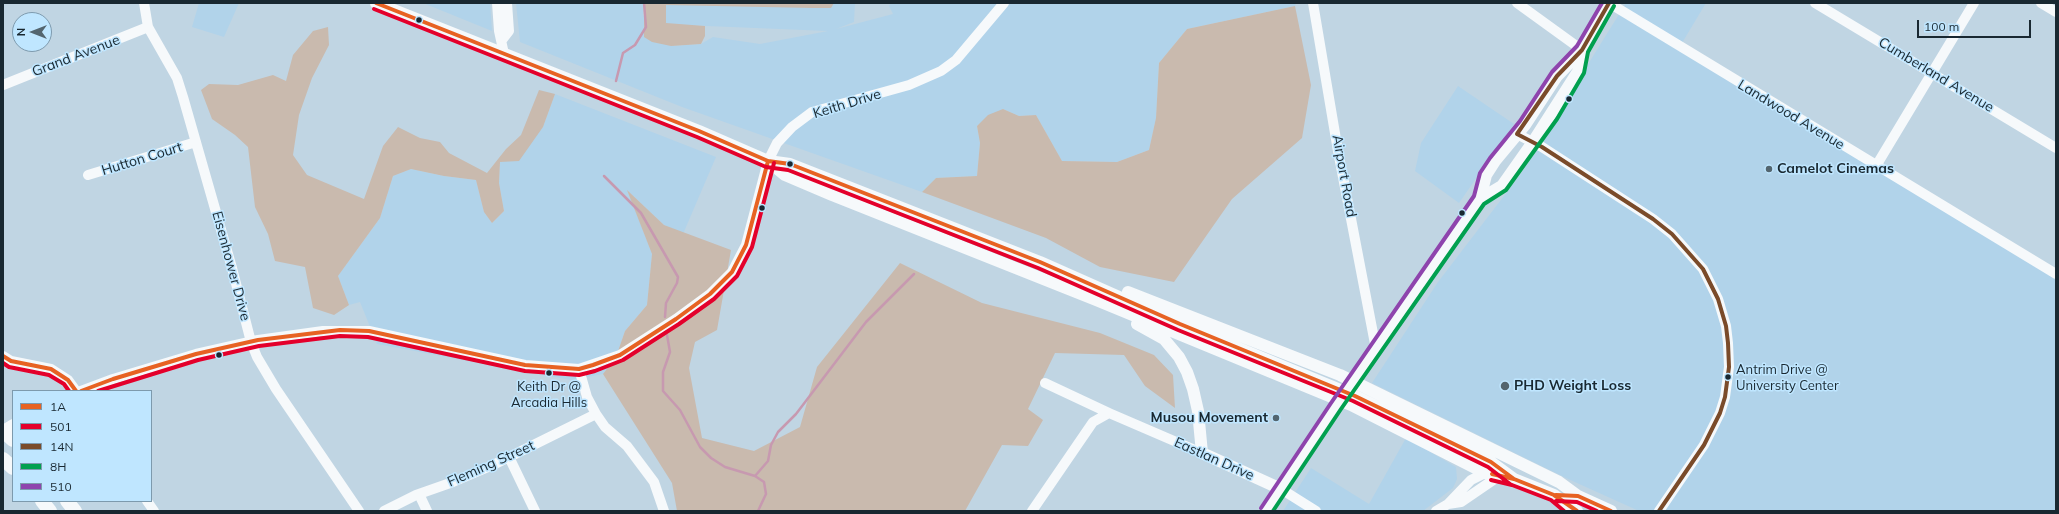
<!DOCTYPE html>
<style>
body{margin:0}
#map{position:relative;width:2059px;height:514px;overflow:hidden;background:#c0d5e3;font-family:Mulish,sans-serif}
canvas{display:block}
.frame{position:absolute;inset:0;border:4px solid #192831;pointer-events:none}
.legend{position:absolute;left:12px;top:390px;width:140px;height:112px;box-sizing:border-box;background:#bfe6ff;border:1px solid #7d9aad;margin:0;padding:5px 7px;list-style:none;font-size:12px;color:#192831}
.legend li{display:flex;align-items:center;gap:8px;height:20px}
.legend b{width:20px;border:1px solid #7d9aad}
.north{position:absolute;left:12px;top:12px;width:40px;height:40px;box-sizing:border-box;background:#bfe6ff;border:1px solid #7d9aad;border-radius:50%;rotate:270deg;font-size:11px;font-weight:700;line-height:16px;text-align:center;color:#192831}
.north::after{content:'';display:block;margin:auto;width:14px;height:18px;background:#53656f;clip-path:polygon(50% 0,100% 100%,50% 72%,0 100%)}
.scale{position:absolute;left:1917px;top:20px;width:114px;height:18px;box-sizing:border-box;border:2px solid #192831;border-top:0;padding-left:5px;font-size:12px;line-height:14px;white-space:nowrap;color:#192831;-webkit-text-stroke:3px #bfe6ff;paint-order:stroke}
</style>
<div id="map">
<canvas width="2059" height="514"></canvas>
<div class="frame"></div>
<ul class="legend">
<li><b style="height:5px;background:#e76223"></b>1A</li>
<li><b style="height:5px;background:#e4002b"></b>501</li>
<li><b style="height:5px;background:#7a4b2a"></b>14N</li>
<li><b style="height:5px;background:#01a04f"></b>8H</li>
<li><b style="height:5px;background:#8e44ad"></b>510</li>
</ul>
<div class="north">N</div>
<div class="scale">100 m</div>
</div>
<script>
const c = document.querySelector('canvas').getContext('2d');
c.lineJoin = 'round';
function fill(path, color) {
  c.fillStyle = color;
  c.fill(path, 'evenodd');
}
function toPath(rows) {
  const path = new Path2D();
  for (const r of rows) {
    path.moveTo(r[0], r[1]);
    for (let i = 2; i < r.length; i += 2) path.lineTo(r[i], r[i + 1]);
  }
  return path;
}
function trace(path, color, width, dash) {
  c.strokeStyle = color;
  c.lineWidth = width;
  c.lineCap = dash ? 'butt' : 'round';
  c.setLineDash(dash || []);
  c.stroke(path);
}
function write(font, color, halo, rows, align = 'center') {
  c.font = font + ' Mulish,sans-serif';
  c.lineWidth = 3;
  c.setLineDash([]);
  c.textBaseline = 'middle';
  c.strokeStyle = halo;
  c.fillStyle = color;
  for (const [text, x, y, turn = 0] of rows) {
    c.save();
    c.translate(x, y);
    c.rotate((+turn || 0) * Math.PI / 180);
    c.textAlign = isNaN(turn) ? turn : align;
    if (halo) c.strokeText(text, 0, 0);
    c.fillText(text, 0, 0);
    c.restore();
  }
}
fill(toPath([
 [199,3,239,3,224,37,192,27],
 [423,3,490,3,492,31],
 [516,3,644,3,643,15,671,46,701,44,713,37,760,44,828,31,658,24,659,3,855,3,854,22,836,29,893,14,889,6,891,3,1296,3,1295,6,1187,29,1159,63,1156,118,1149,150,1117,162,1062,161,1036,115,1019,116,1003,109,977,126,980,143,977,176,936,178,922,192,682,107,520,42],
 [1626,3,1706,3,1679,48,2056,279,2056,511,1639,511,1566,478,1372,383,1438,282,1520,175,1539,147,1554,119],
 [1458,86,1514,124,1459,203,1415,171,1421,143],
 [555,94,716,157,683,234,664,225,628,191,652,254,647,305,625,331,616,357,603,374,571,380,377,344,360,302,349,305,338,276,380,218,393,176,411,169,444,176,476,180,484,212,492,223,504,211,499,183,500,162,543,127],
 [1406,438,1456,467,1457,479,1453,488,1423,511,1283,511,1311,468,1369,504]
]), '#b1d3ea');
fill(toPath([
 [644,3,834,3,831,8,813,8,666,5,666,23,705,26,705,36,701,44,671,46,652,42,644,37],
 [1295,6,1311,85,1302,138,1232,199,1174,282,1100,267,1046,238,922,192,936,178,977,176,980,143,977,126,988,115,1003,109,1019,116,1036,115,1062,161,1117,162,1149,150,1156,118,1159,63,1187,29],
 [328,27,329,45,312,78,299,115,293,155,307,175,364,199,383,146,398,127,420,138,440,142,449,153,487,173,506,149,521,135,539,90,555,94,543,127,519,161,500,162,499,183,504,211,492,223,484,212,476,180,444,176,411,169,393,176,380,218,338,276,349,305,334,315,313,308,305,267,275,261,268,234,255,207,248,147,235,135,212,119,201,90,209,84,238,85,273,75,286,81,293,55,313,31],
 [627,190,664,225,731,250,717,330,695,342,689,368,702,438,754,451,800,427,817,367,900,263,982,303,1100,333,1154,355,1173,375,1175,408,1145,386,1124,355,1055,353,1028,409,1043,420,1028,446,1002,445,965,511,677,511,672,483,603,374,616,357,625,331,647,305,652,254]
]), '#c9baae');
trace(toPath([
 [616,81,623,53,635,45,646,27,644,3],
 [604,176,641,213,678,277,677,283,666,303,665,317],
 [667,335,670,352,663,372,663,391,680,410,700,447,711,458,725,467,755,476],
 [758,511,766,494,764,482,755,476,768,461,771,445,778,432,796,414,866,322,914,274]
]), '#c799b0', 2.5);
trace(toPath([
 [144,3,148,27,177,78,183,97,232,268,251,342,257,357,276,389,359,511],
 [497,3,499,31,504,54],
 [1313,3,1338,151,1376,349],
 [1517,3,1582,50],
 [1609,3,2056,274],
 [1815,3,2056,148],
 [2041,3,2056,12],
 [502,40,509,31,507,3],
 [3,85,148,27],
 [1517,134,1542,147,1653,219,1672,234,1703,269,1718,299,1726,326,1728,343,1729,367,1725,397,1720,413,1704,445,1659,511],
 [1876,166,1974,3],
 [88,175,196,142],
 [3,356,11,361,51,369,68,380,76,391],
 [579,369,587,397,596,414,605,427,627,446,654,482,664,511],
 [1045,383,1109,413],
 [81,391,113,379,196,354,258,340,323,331,369,331,525,365,579,369,620,355,676,319,710,294,732,272,746,245,768,161,777,143,792,127,812,112,909,85,941,71,956,60,1004,3],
 [3,430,13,424],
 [509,457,535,511],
 [1281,489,1316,511],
 [419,494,427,511],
 [147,501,154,511],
 [1448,504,1461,502,1499,476],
 [384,511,416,495,453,482,493,465,596,414],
 [1032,511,1093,422,1109,413,1202,453],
 [1436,511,1448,504,1471,480,1485,473,1488,468]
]), '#f6f9fb', 10);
trace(toPath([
 [376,3,699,131,768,161,790,164,1040,262,1180,324,1355,396,1491,462,1514,479],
 [768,161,785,175,832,195,1096,300,1351,405,1485,473,1514,479,1554,495,1569,507,1577,511],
 [1480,199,1502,186,1533,142,1579,70,1582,50],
 [1128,292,1340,375,1559,482,1578,496],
 [1137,324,1164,339,1179,357,1187,372,1193,389,1198,411,1202,453,1281,489],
 [1571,496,1578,496,1611,511],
 [1266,511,1336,406,1480,199,1486,175,1495,161,1525,125,1557,76,1582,50,1609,3]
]), '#f6f9fb', 12);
trace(toPath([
 [3,431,13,440],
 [3,459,13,468],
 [42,501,50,511],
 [67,501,75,511]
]), '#f6f9fb', 14);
trace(toPath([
 [376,3,699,131,768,161,790,164,1040,262,1180,324,1355,396,1491,462,1514,479],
 [3,356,11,361,51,369,68,380,76,391],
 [81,391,113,379,196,354,258,340,340,330,369,331,525,365,579,369,593,365,620,355,676,319,710,294,732,272,746,245,768,161],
 [1492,474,1514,479,1554,495,1577,511],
 [1556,495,1578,496,1611,511]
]), '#e76223', 4);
trace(toPath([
 [374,9,697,137,766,167,788,170,1038,268,1178,330,1353,401,1488,467,1510,484],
 [3,363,9,367,49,375,64,384,69,391],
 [98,391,198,360,259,346,340,336,368,337,525,371,579,375,595,371,623,360,679,324,714,299,737,276,752,247,774,163],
 [1491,480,1512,485,1551,500,1564,511],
 [1556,501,1577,502,1597,511]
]), '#e4002b', 4);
trace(toPath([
 [1517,134,1542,147,1653,219,1672,234,1703,269,1718,299,1726,326,1728,343,1729,367,1725,397,1720,413,1704,445,1659,511],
 [1517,134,1557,76,1582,50,1609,3]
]), '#7a4b2a', 4);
trace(toPath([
 [1273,511,1341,409,1484,204,1506,190,1557,119,1584,73,1588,52,1614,6]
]), '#01a04f', 4);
trace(toPath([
 [1261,508,1331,403,1474,196,1480,173,1490,158,1520,121,1552,72,1577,46,1602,3]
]), '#8e44ad', 4);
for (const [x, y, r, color] of [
 [419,20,3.5,"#192831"],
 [1569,99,3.5,"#192831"],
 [790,164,3.5,"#192831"],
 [1769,169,4,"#53656f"],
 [762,208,3.5,"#192831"],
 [1462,213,3.5,"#192831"],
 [219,355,3.5,"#192831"],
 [549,373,3.5,"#192831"],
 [1728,377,3.5,"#192831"],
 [1505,386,5,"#53656f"],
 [1276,418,4,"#53656f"]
]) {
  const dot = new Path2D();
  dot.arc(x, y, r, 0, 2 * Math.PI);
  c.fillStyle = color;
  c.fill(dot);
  trace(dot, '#bfe6ff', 1.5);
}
write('13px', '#192831', '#bfe6ff', [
 ["Antrim Drive @",1736,370],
 ["University Center",1736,386],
 ["Keith Dr @",549,387,"center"],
 ["Arcadia Hills",549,403,"center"]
], 'left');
write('14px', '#192831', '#bfe6ff', [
 ["Grand Avenue",76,56,-21],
 ["Cumberland Avenue",1936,75,31],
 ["Keith Drive",847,104,-17],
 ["Landwood Avenue",1791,115,31],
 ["Hutton Court",142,159,-17],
 ["Airport Road",1344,176,80],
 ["Eisenhower Drive",231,266,75],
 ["Eastlan Drive",1214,459,24],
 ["Fleming Street",491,464,-24]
]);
write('bold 14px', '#192831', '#bfe6ff', [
 ["Camelot Cinemas",1777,169],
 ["PHD Weight Loss",1514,386],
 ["Musou Movement",1268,418,"right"]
], 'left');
</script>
